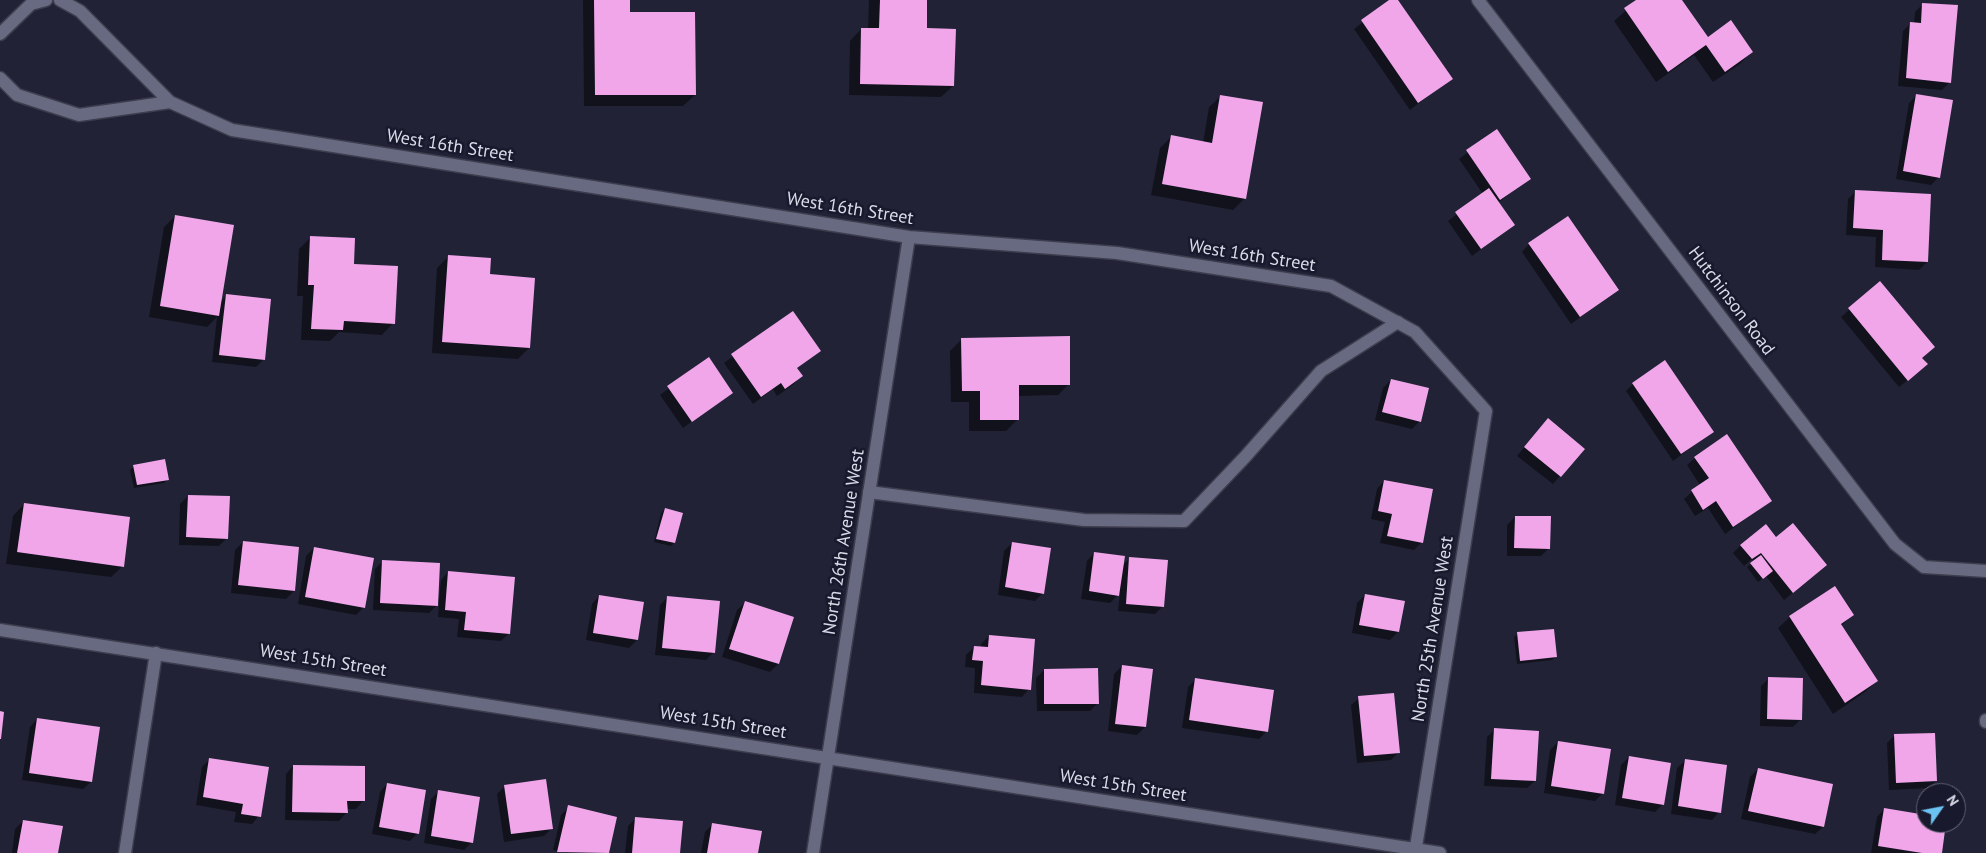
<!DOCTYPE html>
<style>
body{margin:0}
#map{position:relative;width:1986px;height:853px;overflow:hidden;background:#212236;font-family:"PT Sans",sans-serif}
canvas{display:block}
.north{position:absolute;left:1916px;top:783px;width:50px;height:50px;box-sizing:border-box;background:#18192c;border:1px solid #666777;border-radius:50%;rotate:57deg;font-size:14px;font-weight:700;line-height:20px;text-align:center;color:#dadbe8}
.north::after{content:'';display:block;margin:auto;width:18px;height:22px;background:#6bc3f2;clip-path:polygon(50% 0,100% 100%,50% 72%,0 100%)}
</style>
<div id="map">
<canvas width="1986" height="853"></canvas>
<div class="north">N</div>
</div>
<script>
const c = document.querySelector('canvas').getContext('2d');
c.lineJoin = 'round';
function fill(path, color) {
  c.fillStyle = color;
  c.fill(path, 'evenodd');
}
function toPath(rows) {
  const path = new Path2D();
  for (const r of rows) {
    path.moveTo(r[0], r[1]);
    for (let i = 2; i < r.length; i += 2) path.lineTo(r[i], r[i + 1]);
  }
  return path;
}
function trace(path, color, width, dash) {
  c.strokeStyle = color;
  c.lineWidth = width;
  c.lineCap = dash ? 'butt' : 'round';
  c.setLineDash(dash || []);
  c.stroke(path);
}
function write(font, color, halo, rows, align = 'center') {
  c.font = font + ' "PT Sans",sans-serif';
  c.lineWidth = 5;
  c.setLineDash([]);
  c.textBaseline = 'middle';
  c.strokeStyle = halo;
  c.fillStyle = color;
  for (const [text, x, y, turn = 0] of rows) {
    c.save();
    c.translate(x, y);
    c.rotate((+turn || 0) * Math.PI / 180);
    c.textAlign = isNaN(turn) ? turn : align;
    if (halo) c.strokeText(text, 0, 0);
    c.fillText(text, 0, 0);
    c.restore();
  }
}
fill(toPath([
 [583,0,629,0,629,14,695,95,683,106,584,106],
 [869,0,926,0,925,30,953,86,941,97,849,95,850,41,861,29,868,29],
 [1391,0,1397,0,1451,78,1410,110,1354,29],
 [1638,0,1681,0,1708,38,1751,52,1740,64,1713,82,1694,55,1656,82,1614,21],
 [1923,4,1950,82,1942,90,1898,86,1903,31,1911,23,1914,24,1915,12],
 [1221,96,1245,198,1233,210,1151,195,1160,148,1171,137,1203,143,1209,107],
 [1916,96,1939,177,1931,185,1896,179,1909,103],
 [1496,131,1529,178,1498,203,1513,225,1472,256,1448,221,1483,194,1459,159],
 [1856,191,1930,196,1927,262,1919,270,1875,267,1876,237,1846,235,1848,199],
 [175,216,221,301,226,296,264,359,256,367,212,362,217,317,207,327,149,317,164,227],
 [311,237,352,265,393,323,382,335,339,332,330,341,301,340,303,296,297,296,299,249],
 [1529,244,1617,290,1571,324,1522,252],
 [449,256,489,276,529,348,518,359,432,353,437,268],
 [1880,283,1921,358,1918,372,1899,387,1841,317],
 [792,312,819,350,796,369,801,376,794,384,777,396,773,389,753,404,724,363],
 [962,339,1069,384,1058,395,1017,396,1018,419,1006,431,969,431,969,402,951,402,950,351],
 [708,359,731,392,683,428,660,395],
 [1391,380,1420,421,1412,429,1375,420,1383,388],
 [1633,384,1712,432,1673,461,1626,391],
 [1541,427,1583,449,1553,484,1517,456],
 [1695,458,1770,501,1725,534,1708,508,1695,516,1684,499,1700,485,1687,465],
 [134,466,168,479,164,483,134,488,130,470],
 [1384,481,1422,542,1414,550,1380,543,1385,522,1371,519,1377,489],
 [188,496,227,538,219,546,179,545,180,504],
 [24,504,123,566,111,577,6,564,13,516],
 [665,509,674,543,671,546,654,542,661,513],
 [1515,517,1548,549,1541,556,1507,556,1507,525],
 [1775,538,1826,565,1784,600,1766,576,1758,582,1747,567,1754,562,1752,559,1744,566,1733,553,1741,545],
 [243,542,294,591,286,599,231,593,235,550],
 [1012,543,1043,593,1035,601,998,595,1004,551],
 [314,548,364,607,356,615,298,604,306,556],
 [1094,553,1122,566,1130,558,1163,606,1155,614,1118,611,1120,593,1110,603,1081,599,1087,561],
 [383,561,437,599,439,599,441,580,448,572,509,633,501,641,457,637,459,619,438,617,439,603,429,613,373,610,375,569],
 [1365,595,1398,632,1390,640,1352,633,1357,603],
 [599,596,637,640,629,648,586,640,592,604],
 [668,597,714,652,706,660,655,655,660,605],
 [745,603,792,618,778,664,770,672,722,657,737,610],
 [1853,615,1841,626,1877,681,1865,692,1833,714,1778,628,1790,617],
 [1518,634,1556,656,1552,660,1517,664,1514,637],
 [989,636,1029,689,1022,697,974,693,975,668,965,667,966,655,974,647,981,648,981,644],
 [1122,666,1145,727,1137,735,1108,731,1114,674],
 [1044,670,1098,703,1090,711,1037,711,1036,678],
 [1196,679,1267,731,1259,739,1182,728,1188,687],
 [1768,679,1801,719,1793,727,1760,726,1761,686],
 [1359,698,1399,752,1391,760,1357,763,1351,705],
 [37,719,91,782,83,789,22,780,30,727],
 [1495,729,1535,781,1527,788,1484,786,1487,737],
 [1895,735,1936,781,1928,788,1889,790,1887,743],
 [1558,742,1603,793,1595,801,1544,793,1550,750],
 [1629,757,1663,804,1655,812,1615,805,1621,765],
 [210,759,259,816,252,824,234,822,236,812,196,805,202,767],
 [1685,761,1719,812,1712,820,1671,814,1677,768],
 [293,766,363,801,356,809,346,809,346,813,339,821,285,820,286,774],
 [1758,769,1823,827,1815,834,1741,819,1750,777],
 [387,784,418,833,410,841,372,834,380,792],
 [505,786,552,828,544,836,504,842,497,794],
 [438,792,472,842,464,850,424,843,431,799],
 [569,807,616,818,608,853,566,853,553,850,561,815],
 [1884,809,1926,816,1926,823,1945,823,1940,853,1871,853,1877,817],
 [636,818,678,853,625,853,628,826],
 [23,821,57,853,12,853,15,829],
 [713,824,757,853,701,853,705,832]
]), '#0007');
fill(toPath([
 [594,0,630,0,630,12,695,12,696,95,595,95],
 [880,0,927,0,927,28,956,29,954,86,860,84,861,28,879,28],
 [1389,0,1398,0,1453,79,1418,103,1361,20],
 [1636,0,1682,0,1708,37,1731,20,1753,52,1725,72,1706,45,1668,72,1624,8],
 [1922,3,1958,5,1951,83,1906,78,1910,22,1921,23],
 [1916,94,1953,100,1940,178,1903,171],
 [1220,95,1263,102,1246,199,1162,184,1171,135,1212,143],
 [1497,129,1531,179,1500,200,1466,150],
 [1489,188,1515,225,1481,249,1455,212],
 [1855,190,1931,194,1928,262,1882,260,1883,230,1853,228],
 [175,215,234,225,219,316,160,306],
 [1568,216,1619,290,1580,317,1528,243],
 [310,236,355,238,354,264,398,266,395,324,344,321,343,330,311,329,314,285,308,285],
 [448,255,491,258,490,274,535,278,530,348,442,342],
 [1880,281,1935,347,1922,358,1928,364,1908,381,1848,308],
 [226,294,271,299,265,360,219,355],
 [793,311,821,351,797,368,803,376,785,389,781,383,761,397,731,354],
 [1070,336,1070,385,1019,385,1019,420,980,420,980,391,962,391,961,338],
 [709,357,733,393,692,422,667,386],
 [1665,360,1714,432,1681,454,1632,383],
 [1391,379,1429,388,1421,422,1382,412],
 [1548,418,1585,449,1561,477,1524,447],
 [1727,434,1772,501,1733,527,1716,501,1703,510,1691,490,1709,478,1694,457],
 [165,459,169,480,137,485,133,465],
 [1384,480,1433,489,1423,543,1387,536,1392,514,1378,511],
 [188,495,230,496,228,539,186,537],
 [24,503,130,517,124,567,17,552],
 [665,508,683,513,675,543,656,539],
 [1515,516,1551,516,1550,549,1514,548],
 [1793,523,1827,565,1793,593,1761,553,1752,559,1740,545,1766,524,1776,537],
 [243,541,299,547,295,591,238,585],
 [1012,542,1051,548,1044,594,1005,587],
 [314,547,374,558,365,608,305,597],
 [1094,552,1125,556,1119,596,1089,591],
 [1761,555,1773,571,1763,579,1750,563],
 [1129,557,1168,560,1164,607,1126,604],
 [382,560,440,563,438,606,380,603],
 [448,571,515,577,510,634,464,630,466,612,445,610],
 [1835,586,1854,615,1841,624,1878,681,1845,703,1789,616],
 [1365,594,1405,601,1399,632,1359,625],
 [599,595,644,602,638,640,593,633],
 [667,596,720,601,715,653,662,648],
 [745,601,794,617,779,664,729,649],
 [1554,629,1557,657,1520,661,1517,632],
 [989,635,1035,639,1031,690,981,685,983,661,972,660,974,646,988,647],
 [1122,665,1153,669,1146,727,1115,724],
 [1098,668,1099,704,1044,704,1044,669],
 [1768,677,1803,678,1802,720,1767,719],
 [1195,678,1274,690,1268,732,1189,720],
 [1394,693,1400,753,1364,756,1358,696],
 [0,711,4,712,1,739,0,739],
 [37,718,100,727,92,782,29,773],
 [1494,728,1539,731,1536,781,1491,779],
 [1935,733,1937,781,1896,783,1894,734],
 [1558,741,1611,749,1604,794,1551,786],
 [1629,756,1671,763,1664,805,1622,798],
 [209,758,269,767,261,817,241,814,243,804,203,797],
 [1685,759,1727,765,1721,813,1678,806],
 [293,765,365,766,365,801,347,801,348,813,292,812],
 [1758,768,1833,784,1824,827,1748,811],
 [546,779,553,829,511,834,504,785],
 [387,783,426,790,419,834,379,827],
 [438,790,480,797,473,843,431,836],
 [568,805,617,817,609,853,557,852],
 [1884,808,1926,815,1926,823,1946,823,1942,853,1922,853,1878,846],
 [635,817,683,821,680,853,632,853],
 [23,820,63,826,58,853,17,853],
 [712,823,762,831,758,853,707,853]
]), '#f1a6ea');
const lane = toPath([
 [869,492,1084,520,1184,521,1245,457,1321,371,1398,322]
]);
const street = toPath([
 [1478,0,1895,544,1924,567,1986,571],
 [0,34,31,4,46,0],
 [0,78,17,95,79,115,170,102,80,11,60,0],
 [170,102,232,130,909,237,1117,253,1331,286,1415,332,1486,411,1415,853],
 [0,630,1440,853],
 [1986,720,1986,722],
 [125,853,156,653],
 [813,853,909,237]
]);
trace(lane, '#3d3d4e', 15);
trace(street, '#3d3d4e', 15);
trace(lane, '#686a81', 12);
trace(street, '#686a81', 12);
write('18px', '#dadbe8', '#18192c', [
 ["West 16th Street",450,146,9],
 ["West 16th Street",850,209,9],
 ["West 16th Street",1252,256,9],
 ["Hutchinson Road",1731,301,53],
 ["North 26th Avenue West",844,542,-81],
 ["North 25th Avenue West",1433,629,-81],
 ["West 15th Street",323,661,9],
 ["West 15th Street",723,723,9],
 ["West 15th Street",1123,786,9]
]);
</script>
